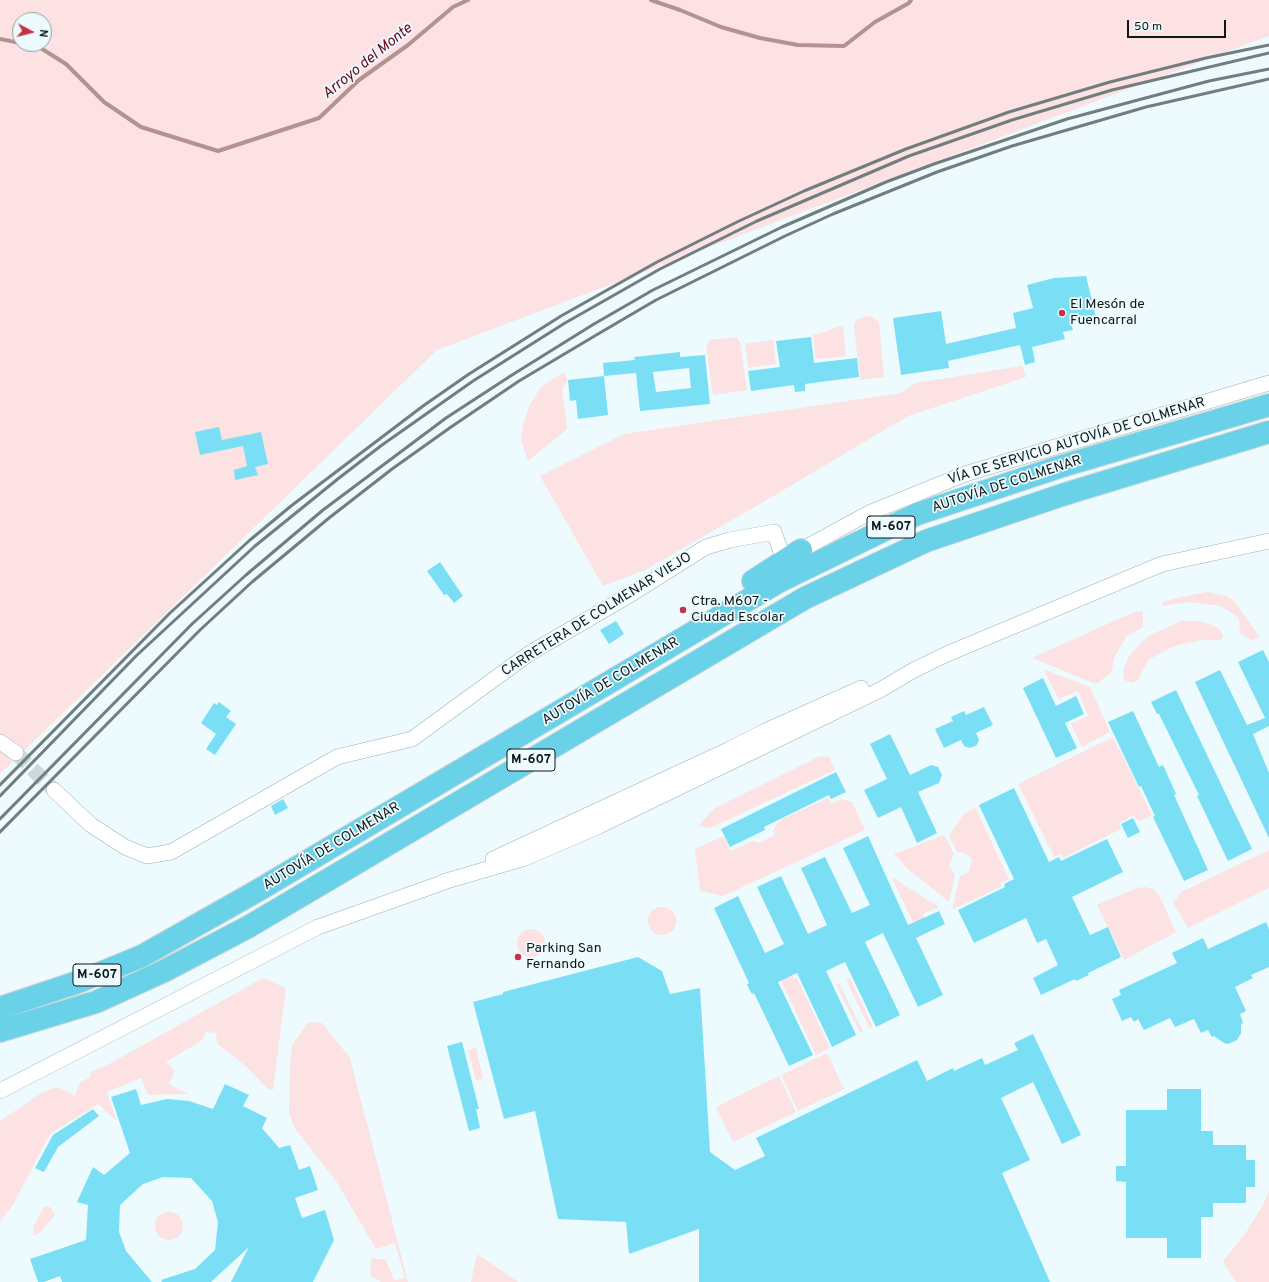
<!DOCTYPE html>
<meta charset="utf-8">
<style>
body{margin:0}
#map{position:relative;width:1269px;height:1282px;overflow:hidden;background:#edfbfe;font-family:Overpass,sans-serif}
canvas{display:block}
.north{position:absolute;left:12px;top:12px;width:40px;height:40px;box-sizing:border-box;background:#edfbfe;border:1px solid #94a0a2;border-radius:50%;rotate:97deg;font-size:11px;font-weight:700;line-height:16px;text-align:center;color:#0f1719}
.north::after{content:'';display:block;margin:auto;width:14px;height:18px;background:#c33348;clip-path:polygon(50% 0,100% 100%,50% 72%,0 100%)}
.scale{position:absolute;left:1127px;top:20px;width:99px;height:18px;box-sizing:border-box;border:2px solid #0f1719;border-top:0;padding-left:5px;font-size:12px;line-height:14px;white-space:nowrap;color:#0f1719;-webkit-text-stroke:3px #edfbfe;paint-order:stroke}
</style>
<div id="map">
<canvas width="1269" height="1282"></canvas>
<div class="north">N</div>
<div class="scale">50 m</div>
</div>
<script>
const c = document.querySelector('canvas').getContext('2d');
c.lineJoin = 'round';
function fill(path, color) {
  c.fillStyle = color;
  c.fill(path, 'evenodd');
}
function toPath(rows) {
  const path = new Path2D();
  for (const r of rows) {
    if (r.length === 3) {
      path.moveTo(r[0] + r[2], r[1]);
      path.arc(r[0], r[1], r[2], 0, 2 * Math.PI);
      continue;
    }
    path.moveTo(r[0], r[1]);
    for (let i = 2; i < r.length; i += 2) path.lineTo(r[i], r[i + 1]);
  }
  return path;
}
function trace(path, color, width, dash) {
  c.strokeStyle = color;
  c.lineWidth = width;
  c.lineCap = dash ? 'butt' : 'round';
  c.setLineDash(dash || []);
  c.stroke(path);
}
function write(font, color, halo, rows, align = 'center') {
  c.font = font + ' Overpass,sans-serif';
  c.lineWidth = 3.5;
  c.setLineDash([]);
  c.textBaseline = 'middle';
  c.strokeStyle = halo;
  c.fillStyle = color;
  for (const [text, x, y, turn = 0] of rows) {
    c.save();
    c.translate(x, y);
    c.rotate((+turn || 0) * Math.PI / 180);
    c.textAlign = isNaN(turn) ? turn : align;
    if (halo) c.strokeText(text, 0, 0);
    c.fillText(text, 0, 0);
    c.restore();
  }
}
fill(toPath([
 [0,0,1269,0,1269,36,437,350,0,774],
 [20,20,44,20,44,44,20,44],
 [867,316,873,317,879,322,884,377,860,380,854,326,856,320],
 [839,326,843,327,846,356,816,359,813,335,825,332],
 [736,337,740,342,747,390,713,395,706,347,710,340],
 [773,340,776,364,748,368,745,344],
 [1022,366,1026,377,908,416,765,501,645,570,603,586,540,476,624,434,901,393,916,383],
 [564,372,568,380,562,388,567,429,528,461,521,439,523,426,529,406,541,387],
 [1207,592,1227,596,1235,602,1259,636,1253,641,1240,633,1239,618,1221,606,1190,602,1162,606,1162,602,1181,597],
 [1143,611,1143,627,1126,637,1115,656,1111,673,1096,684,1032,658,1134,612],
 [1181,621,1198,621,1210,624,1220,629,1223,636,1221,640,1201,640,1174,646,1148,660,1138,680,1132,683,1124,680,1123,671,1128,658,1139,644,1150,635],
 [1043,669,1090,687,1110,732,1082,747,1071,724,1088,716,1078,691,1059,699],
 [1113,737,1152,815,1138,822,1134,815,1119,823,1121,829,1063,858,1060,854,1054,857,1018,784],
 [820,756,829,757,835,770,710,828,698,826,715,808],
 [828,798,831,804,842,799,852,802,865,830,723,896,700,891,695,849,724,836,731,851,753,841,758,843,775,835,773,831,780,820],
 [975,807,1009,879,1000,883,1002,886,952,910,960,876,969,872,972,859,965,853,957,852,949,836,962,816],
 [944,835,954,854,949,865,955,875,949,902,908,869,894,854],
 [1269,850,1269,888,1188,928,1173,903,1181,892],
 [891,876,904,885,939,907,923,914,925,920,914,925],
 [1145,887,1153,889,1159,895,1176,932,1124,960,1097,905,1137,888],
 [662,921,14],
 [531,943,14],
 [773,964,787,964,794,979,797,978,830,1048,816,1055],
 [263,978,286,988,273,1090,268,1089,248,1068,217,1043,216,1033,206,1032,201,1041,166,1062,175,1071,169,1084,188,1094,148,1095,141,1078,107,1092,117,1121,98,1104,50,1134,13,1205,0,1221,0,1121,43,1092,58,1087,75,1096,80,1083,90,1077,91,1072,111,1063],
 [850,978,873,1027,870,1029,846,980],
 [839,983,863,1032,860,1033,836,984],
 [309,1022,322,1023,350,1058,408,1282,381,1282,370,1275,371,1258,386,1260,394,1280,405,1278,395,1243,376,1249,336,1181,295,1129,289,1113,290,1064,292,1045],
 [476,1048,483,1079,476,1080,468,1050],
 [827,1053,844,1089,798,1111,781,1075],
 [779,1076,796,1112,733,1142,716,1107],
 [1269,1191,1269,1282,1236,1282,1223,1261,1245,1234,1263,1205],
 [44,1207,50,1207,55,1215,41,1232,33,1236,33,1227],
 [169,1226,14],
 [477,1254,518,1282,471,1282]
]), '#fce2e2');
trace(toPath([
 [651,0,680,10,721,27,760,38,798,45,844,46,875,22,909,3,911,0],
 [0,39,20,43],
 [25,44,39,47,66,64,104,102,141,127,218,151,319,118,359,80,408,45,453,7,468,0]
]), '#b49292', 4);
fill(toPath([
 [1086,276,1096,317,1071,322,1073,330,1063,332,1065,339,1032,347,1035,362,1025,365,1020,345,948,361,949,368,901,375,893,318,941,311,946,344,1016,328,1013,313,1033,308,1027,285,1054,278],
 [811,337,814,363,857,358,859,377,805,384,805,391,795,392,794,385,751,391,748,371,780,367,776,341],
 [680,352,680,357,705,355,710,404,640,411,636,373,604,376,603,363,635,360,634,357],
 [689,368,691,388,656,392,653,372],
 [604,376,608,415,578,419,576,400,570,401,568,380],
 [219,427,222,440,261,432,268,464,255,467,258,475,235,480,234,470,247,466,243,446,200,455,195,432],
 [440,562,463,596,454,603,447,594,444,595,427,571],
 [616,621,624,634,609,644,600,630],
 [1263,650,1269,662,1269,726,1253,734,1269,773,1269,838,1195,682,1220,670,1247,725,1265,718,1238,662],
 [1043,678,1056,706,1076,696,1084,714,1065,723,1077,748,1056,758,1023,688],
 [1176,690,1252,849,1228,861,1197,796,1199,795,1159,714,1157,714,1151,702],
 [219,702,231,711,226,717,236,724,215,755,206,749,216,734,201,723,214,703,217,705],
 [984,707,993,725,976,733,979,740,977,745,970,748,964,746,961,740,944,748,935,729,953,721,951,717,964,711,966,715],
 [1133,711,1159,767,1163,765,1176,794,1174,795,1208,870,1184,881,1153,817,1155,816,1141,786,1139,787,1108,722],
 [890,734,910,775,931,765,938,767,942,775,939,783,918,792,937,833,917,843,901,807,878,818,864,790,887,779,870,744],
 [836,772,846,792,831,799,829,795,764,827,765,830,730,847,721,829],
 [1014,788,1049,862,1059,857,1061,861,1107,839,1123,872,1072,897,1090,935,1108,927,1121,957,1088,973,1089,975,1076,981,1075,979,1041,995,1033,978,1058,965,1046,939,1037,943,1026,918,974,943,958,910,1005,887,1004,884,1014,879,979,805],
 [283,799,288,808,275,815,271,806],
 [1133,818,1140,832,1128,838,1121,824],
 [868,836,908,925,939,911,945,924,916,938,943,995,918,1007,883,933,865,942,900,1015,876,1027,845,962,826,971,856,1035,832,1047,797,973,778,982,813,1055,789,1066,754,993,752,994,749,989,747,984,749,983,714,908,738,896,765,953,784,944,757,887,781,876,808,934,827,925,801,868,825,857,852,913,870,905,843,848],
 [1266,922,1269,929,1269,967,1251,975,1253,978,1235,987,1246,1011,1240,1014,1243,1023,1241,1024,1241,1033,1237,1040,1228,1044,1224,1043,1214,1036,1212,1037,1208,1030,1201,1033,1194,1019,1175,1027,1170,1018,1144,1030,1138,1019,1134,1022,1131,1017,1122,1021,1112,999,1121,995,1119,990,1177,963,1172,953,1203,938,1208,949],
 [638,957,662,971,670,994,700,988,710,1152,735,1170,765,1156,756,1138,917,1060,927,1081,953,1068,954,1071,982,1058,985,1065,1018,1050,1014,1043,1033,1034,1081,1135,1062,1144,1033,1082,1001,1098,1030,1160,1002,1173,1050,1282,699,1282,699,1229,629,1254,626,1222,558,1219,535,1111,504,1119,473,1002,503,994,503,992],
 [462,1042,479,1109,476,1109,480,1128,469,1131,447,1046],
 [225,1084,249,1095,243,1106,267,1118,262,1128,279,1148,290,1145,299,1170,310,1166,318,1190,295,1198,302,1218,325,1210,334,1240,313,1282,231,1282,249,1247,211,1282,162,1282,161,1280,195,1269,215,1250,218,1222,212,1201,191,1178,163,1177,143,1184,120,1205,119,1232,126,1251,152,1282,62,1282,60,1276,44,1282,38,1282,30,1259,86,1240,88,1205,77,1202,93,1167,104,1175,130,1153,111,1097,136,1089,141,1105,167,1099,189,1101,213,1109],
 [1167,1089,1201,1089,1201,1131,1213,1131,1213,1145,1246,1145,1246,1160,1255,1160,1255,1187,1246,1187,1246,1203,1213,1203,1213,1217,1201,1217,1201,1258,1167,1258,1167,1238,1126,1238,1126,1182,1116,1181,1116,1166,1126,1166,1126,1110,1167,1110],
 [93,1109,99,1116,58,1147,44,1172,35,1168,53,1135]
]), '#7adff5');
trace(toPath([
 [16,753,54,790]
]), '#ccd9dc', 15, [15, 8]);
const minor = toPath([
 [801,550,869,513,965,474,1269,383],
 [0,742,16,753],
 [54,790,91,825,125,847,147,856,171,852,337,757,412,739,530,653,633,593,706,547,730,540,774,532,780,549,788,559],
 [493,859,730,749,765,731,861,688],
 [443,882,525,858,597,827,880,690,914,670,947,654,1162,564,1269,541],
 [0,1091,318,927,453,879]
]);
const motorway = toPath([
 [753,581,801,550],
 [0,1008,81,981,142,956,257,891,780,581,917,514,1059,467,1269,405],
 [0,1031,96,1002,164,971,248,927,805,598,926,541,1065,494,1269,432]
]);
trace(minor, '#9bb1b7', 16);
trace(motorway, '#d4d5d6', 24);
trace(minor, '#fff', 15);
trace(motorway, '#69d2e9', 22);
trace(toPath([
 [0,785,170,613,250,540,291,506,423,406,469,374,561,316,657,262,737,222,804,191,906,149,1009,112,1110,82,1206,58,1269,45],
 [0,796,136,656,255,546,339,478,382,445,473,381,565,323,660,269,757,221,909,156,1012,120,1112,90,1269,53],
 [0,819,192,624,246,575,323,510,446,418,512,375,594,324,653,290,782,227,886,182,934,164,1067,119,1209,81,1269,69],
 [0,832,200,630,252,582,329,518,392,469,451,427,519,381,598,334,656,300,785,236,833,214,937,172,1012,146,1146,107,1269,79]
]), '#727d7f', 3);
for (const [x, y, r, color] of [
 [1062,313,4,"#c33348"],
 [683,610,4,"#c33348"],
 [518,957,4,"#c33348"]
]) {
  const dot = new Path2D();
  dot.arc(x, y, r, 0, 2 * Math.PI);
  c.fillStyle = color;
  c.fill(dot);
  trace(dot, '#edfbfe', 1.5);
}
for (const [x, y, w] of [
 [891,527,48],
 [531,760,48],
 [97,975,48]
]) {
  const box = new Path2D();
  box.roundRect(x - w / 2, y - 11, w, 22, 3);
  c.fillStyle = '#edfbfe';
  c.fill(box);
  trace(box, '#0f1719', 1);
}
write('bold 13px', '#0f1719', null, [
 ["M-607",891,527],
 ["M-607",531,760],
 ["M-607",97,975]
]);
write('14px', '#0f1719', '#edfbfe', [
 ["El Mesón de",1070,305],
 ["Fuencarral",1070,321],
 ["Ctra. M607 -",691,602],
 ["Ciudad Escolar",691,618],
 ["Parking San",526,949],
 ["Fernando",526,965]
], 'left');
write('14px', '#0f1719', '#edfbfe', [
 ["VÍA DE SERVICIO AUTOVÍA DE COLMENAR",1077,442,-17],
 ["AUTOVÍA DE COLMENAR",1007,485,-18],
 ["CARRETERA DE COLMENAR VIEJO",597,615,-32],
 ["AUTOVÍA DE COLMENAR",611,682,-31],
 ["AUTOVÍA DE COLMENAR",332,847,-31]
]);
write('italic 15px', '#6b071d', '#edfbfe', [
 ["Arroyo del Monte",368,62,-39]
]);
</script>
